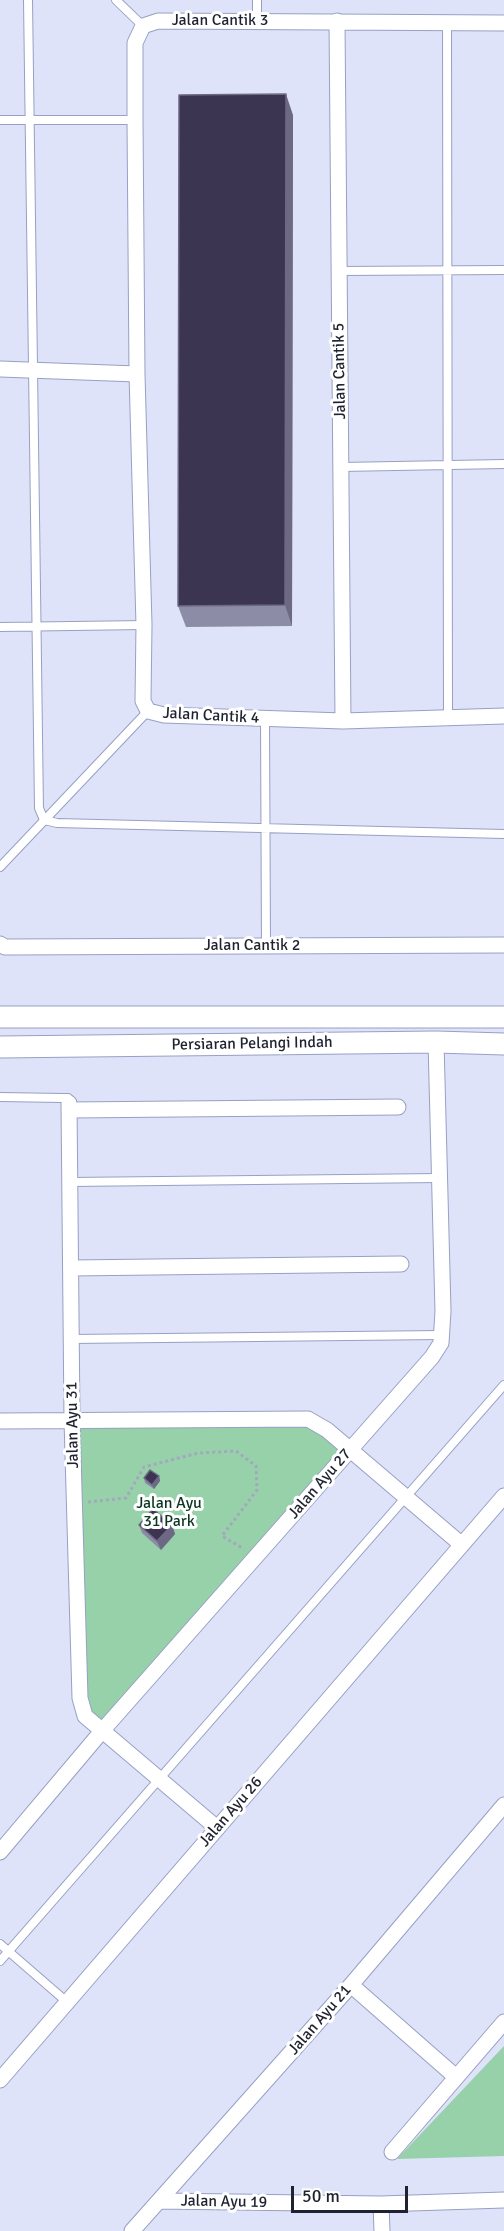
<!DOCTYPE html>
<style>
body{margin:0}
#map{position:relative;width:504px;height:2231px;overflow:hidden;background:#dee3fa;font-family:Signika,sans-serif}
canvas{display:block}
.scale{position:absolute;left:291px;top:2186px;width:117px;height:27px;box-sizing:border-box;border:3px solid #1f222f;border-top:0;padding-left:8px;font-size:18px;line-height:21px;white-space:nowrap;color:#1f222f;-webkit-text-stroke:4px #fff;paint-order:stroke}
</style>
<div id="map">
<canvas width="504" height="2231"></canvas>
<div class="scale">50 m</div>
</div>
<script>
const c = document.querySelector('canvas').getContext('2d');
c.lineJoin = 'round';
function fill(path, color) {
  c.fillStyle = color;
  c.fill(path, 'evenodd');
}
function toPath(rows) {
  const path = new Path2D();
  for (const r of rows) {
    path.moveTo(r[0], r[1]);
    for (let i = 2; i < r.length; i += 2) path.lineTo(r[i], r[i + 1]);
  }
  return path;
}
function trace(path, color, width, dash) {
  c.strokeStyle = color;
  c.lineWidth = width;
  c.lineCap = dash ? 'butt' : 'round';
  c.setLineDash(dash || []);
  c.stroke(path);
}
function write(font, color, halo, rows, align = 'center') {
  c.font = font + ' Signika,sans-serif';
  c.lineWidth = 6;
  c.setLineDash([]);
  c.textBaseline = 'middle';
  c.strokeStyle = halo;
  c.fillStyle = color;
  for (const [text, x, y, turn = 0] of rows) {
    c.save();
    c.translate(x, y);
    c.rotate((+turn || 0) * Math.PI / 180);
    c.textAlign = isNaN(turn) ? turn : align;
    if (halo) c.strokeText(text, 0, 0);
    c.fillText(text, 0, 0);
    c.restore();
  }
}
fill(toPath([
 [303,1425,323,1435,340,1451,100,1723,91,1715,86,1697,78,1426],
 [504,2046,504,2156,397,2159]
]), '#96d1aa');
const lane = toPath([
 [28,0,39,808,44,820,57,823,504,834],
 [116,0,143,26],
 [257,0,257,21],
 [447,22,448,717],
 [0,120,135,120],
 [339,271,504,270],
 [341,467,504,464],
 [0,627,144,625],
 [265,719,266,946],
 [0,867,148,711],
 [0,1097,63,1098,68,1098,69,1103],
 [70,1182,440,1178],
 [71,1339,441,1335],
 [0,1944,67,2002],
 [0,1961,504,1385]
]);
const street = toPath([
 [337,21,343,721],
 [504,23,158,21,143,26,135,43,135,120,137,374,144,625,143,701,148,711,164,715,343,721,504,716],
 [0,369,137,374],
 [0,944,5,947,504,945],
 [69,1103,72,1420,80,1698,85,1716,217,1828],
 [70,1110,398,1107],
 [71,1268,401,1264],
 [0,1421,308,1419,327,1430,462,1545],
 [0,1852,102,1731,432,1357,441,1343,443,1311,436,1042],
 [351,1985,456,2077],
 [0,2080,504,1496],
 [392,2152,504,2022],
 [160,2201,381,2204,504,2200],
 [381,2204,382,2231],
 [132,2231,351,1985,504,1805]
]);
const secondary = toPath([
 [0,1017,504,1017],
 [0,1047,436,1042,504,1044]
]);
trace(lane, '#98a0c3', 10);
trace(street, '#98a0c3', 17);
trace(secondary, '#98a0c3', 23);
trace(toPath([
 [88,1502,126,1498,144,1467,198,1453,236,1451,256,1466,257,1490,222,1536,244,1549]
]), '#a3a8bc', 3, [3, 3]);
trace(lane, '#fff', 8);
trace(street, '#fff', 15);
trace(secondary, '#fff', 21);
fill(toPath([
 [293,115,292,626,186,627,178,606],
 [159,1476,160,1481,154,1489,145,1483,144,1478],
 [139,1525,172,1525,175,1534,161,1550,142,1533]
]), '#8d8ca6');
fill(toPath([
 [286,94,293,115,292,626,285,605],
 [159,1476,160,1481,154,1489,152,1485],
 [172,1525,175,1534,161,1550,157,1541]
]), '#6d6984');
const building = toPath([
 [286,94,285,605,178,606,179,95,286,94],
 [150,1470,159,1476,152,1485,144,1478,150,1470],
 [153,1509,172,1525,157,1541,139,1525,153,1509]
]);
fill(building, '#3c3552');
trace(building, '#6d6984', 1.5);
write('16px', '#1f222f', '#fff', [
 ["Jalan Cantik 3",220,21],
 ["Jalan Cantik 5",340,371,-91],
 ["Jalan Cantik 4",211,716,3],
 ["Jalan Cantik 2",252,946],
 ["Persiaran Pelangi Indah",252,1044,-1],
 ["Jalan Ayu 31",73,1425,-91],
 ["Jalan Ayu 27",320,1484,-49],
 ["Jalan Ayu 26",231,1812,-49],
 ["Jalan Ayu 21",320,2020,-49],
 ["Jalan Ayu 19",224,2202,1]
]);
write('16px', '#0b371f', '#fff', [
 ["Jalan Ayu",169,1504],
 ["31 Park",169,1522]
]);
</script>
